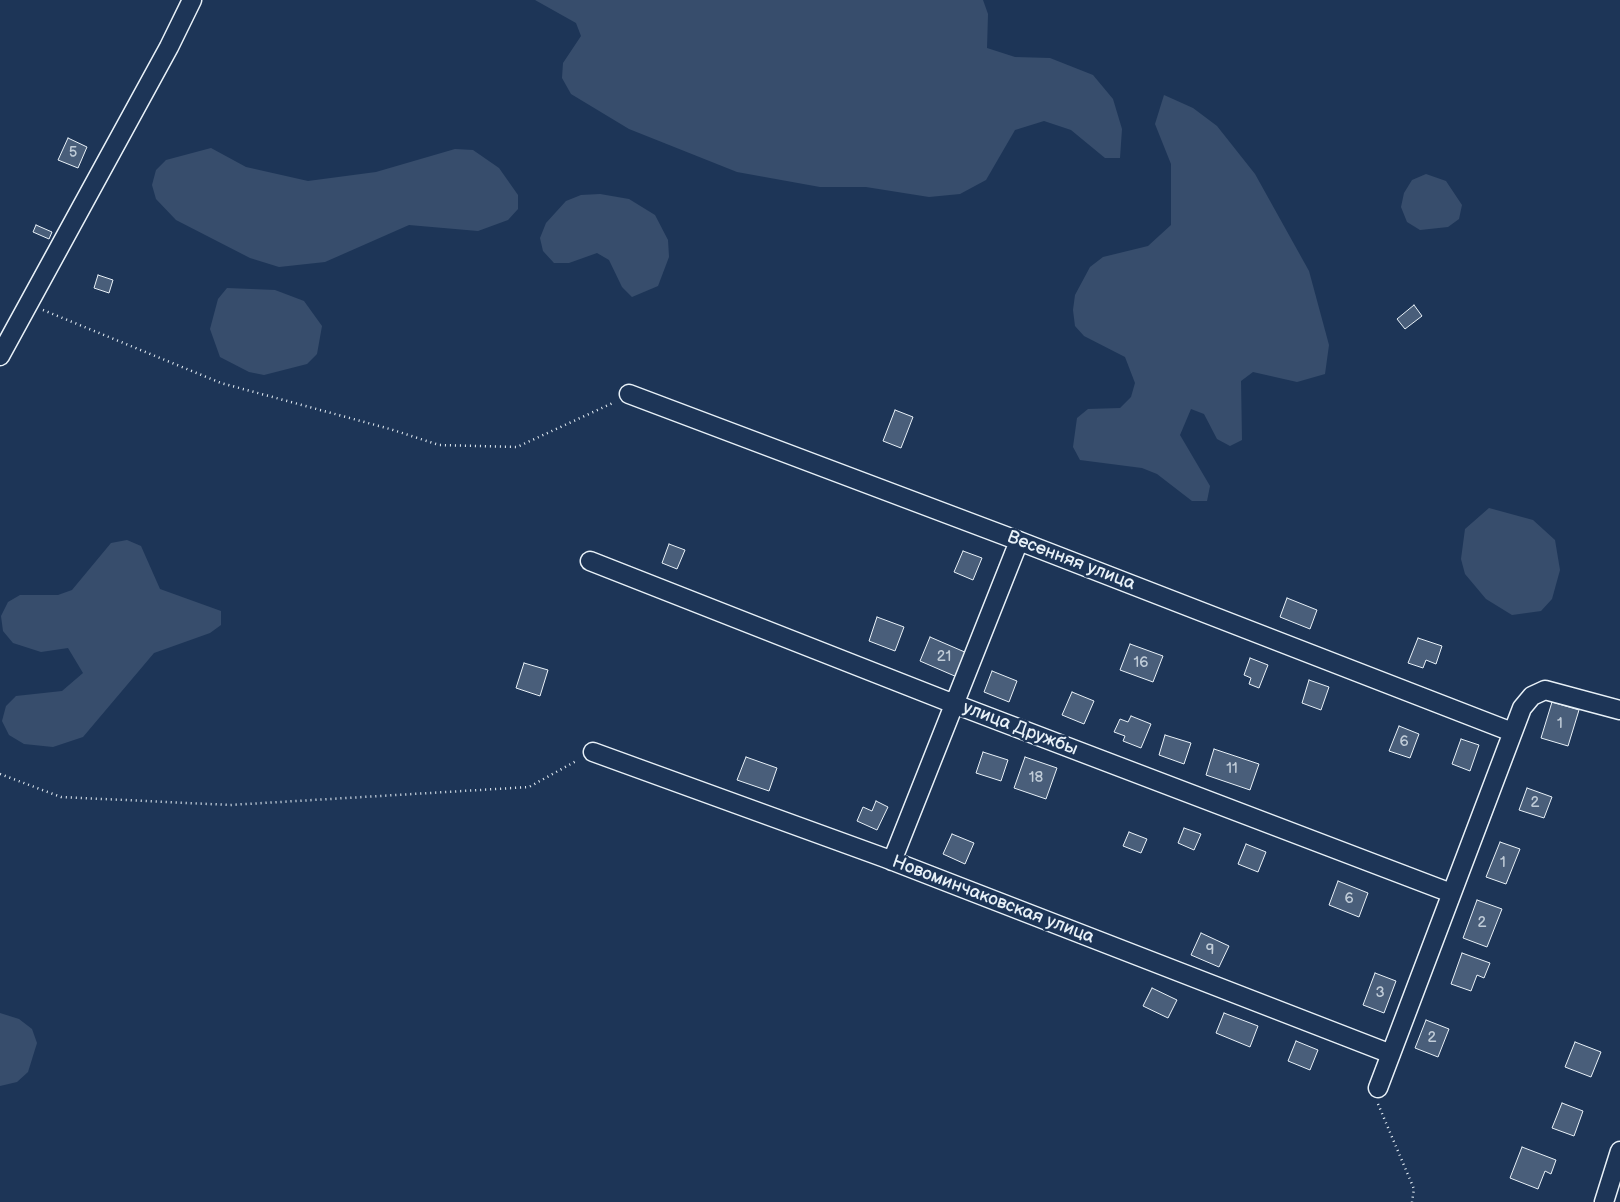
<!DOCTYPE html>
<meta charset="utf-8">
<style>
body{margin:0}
canvas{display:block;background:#1d3557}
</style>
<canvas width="1620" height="1202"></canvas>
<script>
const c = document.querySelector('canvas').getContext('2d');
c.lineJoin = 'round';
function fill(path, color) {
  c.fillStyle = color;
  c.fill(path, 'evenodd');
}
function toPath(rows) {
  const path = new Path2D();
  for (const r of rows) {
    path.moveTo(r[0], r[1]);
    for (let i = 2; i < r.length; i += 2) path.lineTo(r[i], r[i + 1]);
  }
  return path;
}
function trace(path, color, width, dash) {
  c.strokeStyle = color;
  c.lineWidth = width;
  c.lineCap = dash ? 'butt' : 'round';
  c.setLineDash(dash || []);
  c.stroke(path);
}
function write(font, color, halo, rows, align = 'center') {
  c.font = font + ' "Balsamiq Sans",sans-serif';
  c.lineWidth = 5;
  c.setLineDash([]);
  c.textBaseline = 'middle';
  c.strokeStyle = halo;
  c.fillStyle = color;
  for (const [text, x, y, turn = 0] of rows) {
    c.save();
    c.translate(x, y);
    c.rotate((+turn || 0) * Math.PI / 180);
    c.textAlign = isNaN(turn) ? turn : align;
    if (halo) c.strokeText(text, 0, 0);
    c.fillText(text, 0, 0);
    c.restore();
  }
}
fill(toPath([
 [535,0,983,0,988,14,987,48,1015,57,1050,58,1093,75,1113,99,1122,129,1120,158,1105,158,1071,130,1044,121,1015,130,986,180,960,194,929,197,866,187,820,187,737,172,629,129,571,94,562,78,563,63,581,36,576,23],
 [1164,95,1193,108,1217,126,1255,174,1309,271,1329,345,1325,374,1297,382,1253,372,1241,381,1242,440,1230,446,1217,439,1204,414,1191,409,1180,435,1210,486,1207,501,1192,501,1157,474,1142,468,1080,460,1073,447,1077,418,1088,409,1120,408,1131,397,1135,383,1125,357,1084,336,1075,326,1073,310,1075,295,1090,267,1103,257,1148,246,1171,225,1171,164,1155,124],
 [211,148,246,167,308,181,376,172,455,149,473,150,499,168,518,195,518,209,508,220,478,231,409,225,325,262,279,267,250,258,176,220,156,199,152,185,156,170,166,160],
 [1426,174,1446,181,1462,205,1459,219,1448,227,1420,230,1407,222,1401,207,1404,193,1412,180],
 [600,194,629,199,655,215,668,240,669,257,658,286,632,297,622,287,609,260,597,253,569,263,554,263,543,251,540,238,546,223,566,201,581,195],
 [227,288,275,290,304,301,322,326,317,354,307,364,264,375,249,372,220,357,210,329,218,299],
 [1489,508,1533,520,1555,540,1560,570,1552,599,1541,611,1512,615,1486,599,1465,574,1461,559,1465,529],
 [127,540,141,546,160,589,221,611,221,625,210,633,154,653,83,737,53,747,24,744,9,735,2,721,6,706,16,696,62,691,83,673,68,648,41,652,13,643,3,631,1,616,8,602,20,595,58,595,72,590,111,543],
 [0,1013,19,1019,32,1029,37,1043,28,1072,17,1082,0,1086]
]), '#374d6c');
const building = toPath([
 [68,138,87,147,78,168,58,160,68,138],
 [36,225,52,232,49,239,33,232,36,225],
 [98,275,113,280,109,293,94,288,98,275],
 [1414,305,1422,316,1405,329,1397,319,1414,305],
 [895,410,913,417,901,448,883,441,895,410],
 [669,544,685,550,677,569,662,563,669,544],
 [963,551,982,558,973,580,954,572,963,551],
 [1287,598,1317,610,1310,629,1280,617,1287,598],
 [877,617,904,627,895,651,869,641,877,617],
 [930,637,967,653,957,677,920,661,930,637],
 [1418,638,1442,646,1436,664,1426,660,1423,668,1408,663,1418,638],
 [1130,644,1163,656,1153,682,1120,670,1130,644],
 [1250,658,1268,665,1259,688,1249,684,1251,678,1244,675,1250,658],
 [524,663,548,670,540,696,516,688,524,663],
 [992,671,1017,681,1009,702,984,692,992,671],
 [1309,680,1329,687,1321,710,1302,703,1309,680],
 [1072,692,1094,701,1084,724,1062,715,1072,692],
 [1552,702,1579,710,1568,746,1541,738,1552,702],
 [1131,716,1151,724,1141,748,1123,741,1125,736,1114,732,1120,719,1128,722,1131,716],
 [1399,726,1419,734,1410,758,1389,751,1399,726],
 [1165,735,1191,743,1184,764,1159,755,1165,735],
 [1461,739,1479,745,1470,771,1452,764,1461,739],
 [1214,749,1259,764,1250,790,1206,775,1214,749],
 [983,752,1008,760,1001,781,976,773,983,752],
 [746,757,777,768,769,791,737,780,746,757],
 [1025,757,1057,768,1046,799,1014,788,1025,757],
 [1527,788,1552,797,1544,818,1519,810,1527,788],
 [876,801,888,807,877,830,857,821,863,807,872,811,876,801],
 [1184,828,1201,834,1194,850,1178,843,1184,828],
 [1129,832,1147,839,1141,853,1123,846,1129,832],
 [952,834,974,843,965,864,943,854,952,834],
 [1500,842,1520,849,1506,884,1486,877,1500,842],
 [1246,844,1266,852,1258,872,1238,864,1246,844],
 [1338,881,1368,893,1359,917,1329,905,1338,881],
 [1477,900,1502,909,1487,947,1463,938,1477,900],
 [1201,933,1229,946,1219,967,1191,955,1201,933],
 [1462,953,1490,963,1484,978,1477,975,1471,991,1451,984,1462,953],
 [1375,973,1396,981,1384,1013,1363,1005,1375,973],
 [1152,988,1177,1000,1168,1018,1143,1006,1152,988],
 [1224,1013,1258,1026,1250,1047,1216,1033,1224,1013],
 [1426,1020,1449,1029,1438,1057,1415,1048,1426,1020],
 [1296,1041,1318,1050,1310,1070,1288,1061,1296,1041],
 [1575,1042,1601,1052,1591,1077,1565,1067,1575,1042],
 [1562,1103,1583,1111,1574,1136,1552,1128,1562,1103],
 [1522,1147,1556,1160,1551,1174,1545,1171,1538,1189,1510,1178,1522,1147]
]);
fill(building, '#495e7a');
trace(building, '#e8f1f8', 1);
const street = toPath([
 [0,356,169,47,192,0],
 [629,394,1019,541,1512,732],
 [590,561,944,700,1451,893],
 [593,752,885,858,1391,1054],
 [892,861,1019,541],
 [1378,1088,1522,708,1532,696,1545,690,1620,710],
 [1604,1202,1620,1151]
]);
trace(street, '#e8f1f8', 21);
trace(toPath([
 [43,310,221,383,390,429,439,445,517,447,615,402],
 [0,774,61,797,230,805,529,787,578,760],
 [1378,1104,1414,1189,1412,1202]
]), '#e8f1f8', 2.5, [1, 4]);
trace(street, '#1d3557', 18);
write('15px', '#c0ccd8', null, [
 ["5",73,153],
 ["21",944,657],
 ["16",1141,663],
 ["1",1560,724],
 ["6",1404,742],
 ["11",1232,769],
 ["18",1036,778],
 ["2",1535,803],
 ["1",1503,863],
 ["6",1349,899],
 ["2",1482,923],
 ["9",1210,950],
 ["3",1380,993],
 ["2",1432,1038]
]);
write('18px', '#e8f1f8', '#1d3557', [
 ["Весенняя улица",1071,561,21],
 ["улица Дружбы",1020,729,21],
 ["Новоминчаковская улица",993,900,21]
]);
</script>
